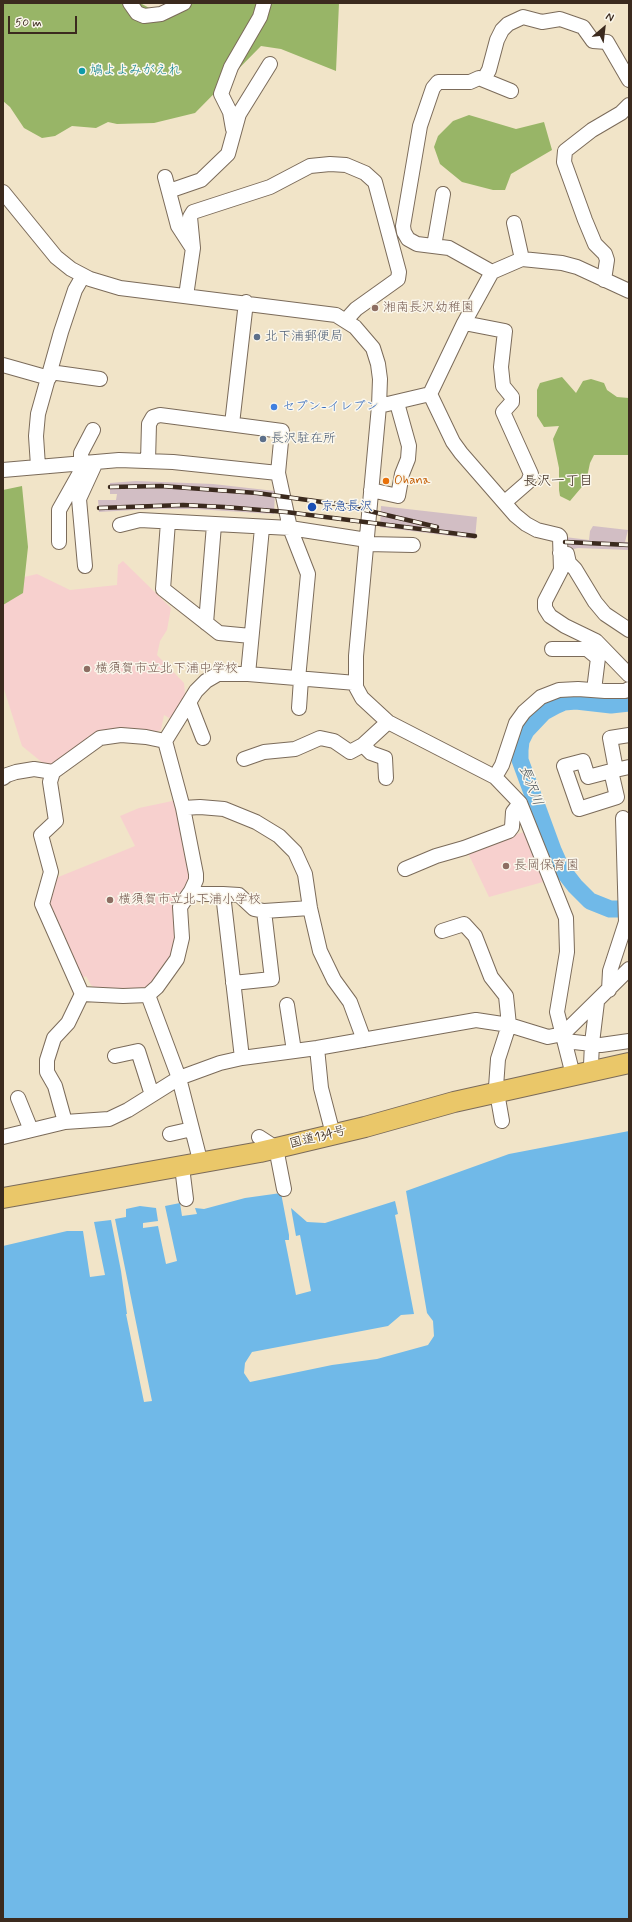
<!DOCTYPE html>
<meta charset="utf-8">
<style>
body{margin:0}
#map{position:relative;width:632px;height:1922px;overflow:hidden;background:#f1e4c8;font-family:Mynerve,sans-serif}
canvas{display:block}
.frame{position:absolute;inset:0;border:4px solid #3b2a1e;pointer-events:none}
.north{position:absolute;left:584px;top:8px;width:40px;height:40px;-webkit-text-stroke:3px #fbf7ec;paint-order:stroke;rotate:28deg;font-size:11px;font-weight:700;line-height:16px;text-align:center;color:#3b2a1e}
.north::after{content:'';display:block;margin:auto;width:14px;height:18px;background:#3b2a1e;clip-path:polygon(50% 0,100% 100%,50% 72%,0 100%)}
.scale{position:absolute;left:8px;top:16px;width:69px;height:18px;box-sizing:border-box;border:2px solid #3b2a1e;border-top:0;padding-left:5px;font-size:12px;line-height:14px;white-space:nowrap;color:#3b2a1e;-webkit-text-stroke:3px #fbf7ec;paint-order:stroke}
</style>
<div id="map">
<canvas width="632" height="1922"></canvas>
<div class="frame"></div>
<div class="north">N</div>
<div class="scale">50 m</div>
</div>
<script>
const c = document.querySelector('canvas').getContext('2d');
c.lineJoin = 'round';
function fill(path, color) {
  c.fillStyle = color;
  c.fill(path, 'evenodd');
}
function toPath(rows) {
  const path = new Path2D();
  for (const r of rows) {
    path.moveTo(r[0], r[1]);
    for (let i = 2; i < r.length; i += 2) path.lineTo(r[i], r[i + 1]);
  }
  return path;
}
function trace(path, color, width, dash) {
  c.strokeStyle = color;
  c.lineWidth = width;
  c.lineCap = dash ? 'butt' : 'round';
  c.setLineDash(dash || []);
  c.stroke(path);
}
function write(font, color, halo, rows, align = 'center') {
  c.font = font + ' Mynerve,"Klee One",sans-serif';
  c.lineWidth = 3;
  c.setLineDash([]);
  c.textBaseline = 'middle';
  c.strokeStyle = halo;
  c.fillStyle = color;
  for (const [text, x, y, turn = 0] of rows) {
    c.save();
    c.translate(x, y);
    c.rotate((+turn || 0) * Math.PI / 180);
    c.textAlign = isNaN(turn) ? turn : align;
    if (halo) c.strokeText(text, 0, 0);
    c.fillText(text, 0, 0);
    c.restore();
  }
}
fill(toPath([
 [123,561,171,608,167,630,160,641,157,655,184,683,185,694,171,719,164,715,161,730,138,736,112,733,49,768,22,746,3,686,3,582,37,574,70,590,117,585,118,565],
 [177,800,193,879,176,897,174,903,179,937,165,967,149,987,129,992,101,993,91,985,86,976,79,980,43,906,51,880,135,846,120,816,139,808],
 [524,832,543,882,489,897,466,849]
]), '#f7d0ce');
fill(toPath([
 [136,481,213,484,275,491,274,514,196,509,151,509,99,512,98,500,116,500,117,494,110,494,110,483],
 [381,506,477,517,475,539,380,527],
 [593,526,628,530,625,542,629,542,629,550,578,548,565,551,565,537,589,540,590,531]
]), '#d2bec4');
fill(toPath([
 [3,3,140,3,153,10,172,3,339,3,336,71,281,49,261,46,195,113,154,123,117,124,108,122,96,128,72,126,55,136,42,138,24,128,10,107,3,101],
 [469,115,516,129,544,122,552,150,511,174,505,190,493,190,462,182,440,164,434,147,438,136,453,121],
 [562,377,576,393,583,381,591,379,604,383,607,390,617,397,629,398,629,455,594,455,590,463,586,482,570,501,560,496,559,490,559,468,553,439,559,426,544,427,537,416,537,390,540,383],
 [22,486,28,547,23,593,3,605,3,490]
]), '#98b567');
fill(toPath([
 [629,1131,629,1919,3,1919,3,1246,67,1231,83,1231,90,1277,105,1275,94,1222,111,1220,121,1271,127,1314,126,1314,144,1402,152,1401,115,1219,126,1217,126,1209,140,1206,156,1208,158,1221,143,1223,143,1228,158,1226,166,1264,177,1261,165,1206,180,1203,182,1216,197,1214,195,1208,204,1209,245,1198,281,1193,289,1235,289,1240,285,1240,296,1295,311,1291,300,1235,296,1236,291,1208,307,1222,325,1223,395,1201,398,1214,395,1215,414,1314,401,1315,388,1326,252,1352,245,1363,244,1373,250,1382,332,1365,377,1359,428,1345,434,1336,433,1321,427,1313,406,1191,509,1154]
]), '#70b9e8');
trace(toPath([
 [629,703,611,705,576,701,564,702,555,706,544,712,526,731,521,741,520,750,520,760,553,850,561,868,575,886,590,901,610,909,629,909]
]), '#70b9e8', 17);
const minor = toPath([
 [130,3,137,13,144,16,161,14,184,3],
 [484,79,489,70,497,40,502,30,508,24,523,17,542,22,560,19,583,27,593,41,607,42,629,80],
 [233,129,230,112,221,94,231,67,260,17,264,3],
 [165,177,178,226,191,246],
 [169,191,201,180,228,154,239,114,270,64],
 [3,192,56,257,71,269,90,279,120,288,336,315,355,327,373,348,378,364,380,379,379,406,356,656,356,687,362,698,388,722,495,777,520,803,566,918,567,952,557,1012,573,1075],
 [514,223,522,259],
 [434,246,443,194],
 [492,272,449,248,417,244,408,239,404,232,403,226,420,126,433,88,438,82,470,82,479,78,511,91],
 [604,280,607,260,605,254,595,244,585,220,564,162,565,151,592,130,621,113,629,105],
 [186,296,193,248,190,217,193,212,270,187,310,166,330,164,346,165,365,173,375,182,399,272,398,279,356,309,346,320],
 [464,323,505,331,501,367,503,386,512,397,512,402,503,412,531,474,528,482,505,502],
 [3,365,49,378],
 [50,372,100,379],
 [430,394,453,442,461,453,515,515,526,524,537,530,558,535,560,537,561,570,545,601,545,608,550,616,565,626,596,641,629,675],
 [379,406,430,394,464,323,492,272,522,259,562,263,577,267,629,291],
 [232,424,246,302],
 [148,461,149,424,153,417,160,415,282,431,278,473,290,528,308,574,298,679],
 [81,463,81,453,93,430],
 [38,466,36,436,38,414,61,332,75,290,83,276],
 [3,470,119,460,173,462,278,473],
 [371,490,398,496,402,474,408,459,409,446,397,403],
 [168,522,163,589,219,633,251,636],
 [120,525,140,520,290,528,367,540],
 [59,542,59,510,86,462],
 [367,544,413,545],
 [560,553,567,554,569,563,575,569,595,602,605,614,629,630],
 [85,566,79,499,96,462],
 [206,623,214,525],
 [552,649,587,649,598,658,594,690],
 [248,674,262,528],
 [189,702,203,738],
 [299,708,301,679],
 [363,745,371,753,385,758,386,778],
 [244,759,264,752,295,749,320,738,334,741,350,752,363,745,388,722],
 [616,770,610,738,629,735],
 [611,771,617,797,579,809,564,766,583,761,588,777,611,771,629,767],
 [495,777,502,765,516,723,524,712,541,697,559,690,578,689,605,691,625,691,629,689],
 [3,778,7,775,16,772,34,769,53,772],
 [183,808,200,807,224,809,256,822,279,836,295,852,305,874,310,908,320,951,334,980,350,1002,364,1040],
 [405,869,436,856,464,848,509,831,512,827,513,812,520,803],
 [191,891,200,894,223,894,242,1058],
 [223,894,239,895,254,909,264,911,310,908],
 [442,931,464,924,475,936,491,977,506,996,509,1025,498,1059,496,1087,502,1121],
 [233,983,272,979,264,911],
 [609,990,610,971,626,922,623,818],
 [82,994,123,996,148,995,157,987,177,959,182,938,180,907,191,891,196,880,196,874,183,808,165,741,196,691,206,681,218,674,248,674,356,683],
 [82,994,42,904,51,872,41,835,56,821,50,782,53,772,100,738,121,735,146,737,165,741],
 [148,995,179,1078,201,1164],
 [287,1005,294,1051],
 [565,1041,601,1045,629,1041],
 [317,1048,321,1088,333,1134],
 [115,1056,138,1051,152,1095],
 [593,1070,591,1065,592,1043,597,1002],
 [18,1098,31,1130],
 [65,1122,55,1086,47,1072,47,1060,54,1038,68,1023,82,994],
 [170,1134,192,1129],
 [3,1137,65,1122,109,1119,128,1110,179,1078,220,1063,242,1058,317,1048,476,1020,509,1025,548,1037,563,1034,629,969],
 [259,1137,276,1148,284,1189],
 [182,1167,186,1199]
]);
const highway = toPath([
 [3,1198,260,1152,365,1127,454,1102,629,1063]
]);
trace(minor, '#7b6b5a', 16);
trace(highway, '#7b6b5a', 22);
trace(minor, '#fff', 14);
trace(highway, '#eac769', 20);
const rail = toPath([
 [110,487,161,486,257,493,344,505,437,527],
 [99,508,183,505,224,507,286,512,475,536],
 [565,542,629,545]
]);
trace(rail, '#3b2a1e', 4.5);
trace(rail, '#fbf7ec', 3, [9]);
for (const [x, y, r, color] of [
 [82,71,4,"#0f9aa8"],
 [375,308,4,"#8d6e63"],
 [257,337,4,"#5c6f8a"],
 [274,407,4,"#3f7fe0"],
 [263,439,4,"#5c6f8a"],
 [386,481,4,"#e8710a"],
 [312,507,5,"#1a4fb4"],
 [87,669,4,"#8d6e63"],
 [506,866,4,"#8d6e63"],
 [110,900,4,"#8d6e63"]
]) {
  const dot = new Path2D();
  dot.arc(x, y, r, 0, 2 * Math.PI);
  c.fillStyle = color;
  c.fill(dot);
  trace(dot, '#fbf7ec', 1.5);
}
write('13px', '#0d838f', '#fbf7ec', [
 ["鳩よよみがえれ",90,71]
], 'left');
write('13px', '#785e54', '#fbf7ec', [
 ["湘南長沢幼稚園",383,308],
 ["横須賀市立北下浦中学校",95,669],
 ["長岡保育園",514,866],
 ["横須賀市立北下浦小学校",118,900]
], 'left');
write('13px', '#4e5e75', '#fbf7ec', [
 ["北下浦郵便局",265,337],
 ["長沢駐在所",271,439]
], 'left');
write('13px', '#366cbe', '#fbf7ec', [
 ["セブン-イレブン",282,407]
], 'left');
write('13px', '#c56008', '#fbf7ec', [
 ["Ohana",394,481]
], 'left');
write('13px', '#164399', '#fbf7ec', [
 ["京急長沢",321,507]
], 'left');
write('13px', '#3b2a1e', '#fbf7ec', [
 ["国道134号",318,1138,-14]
]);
write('14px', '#3b2a1e', '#fbf7ec', [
 ["長沢一丁目",558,482]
]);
write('italic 14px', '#4b555b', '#fbf7ec', [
 ["長沢川",530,786,69]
]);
</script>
